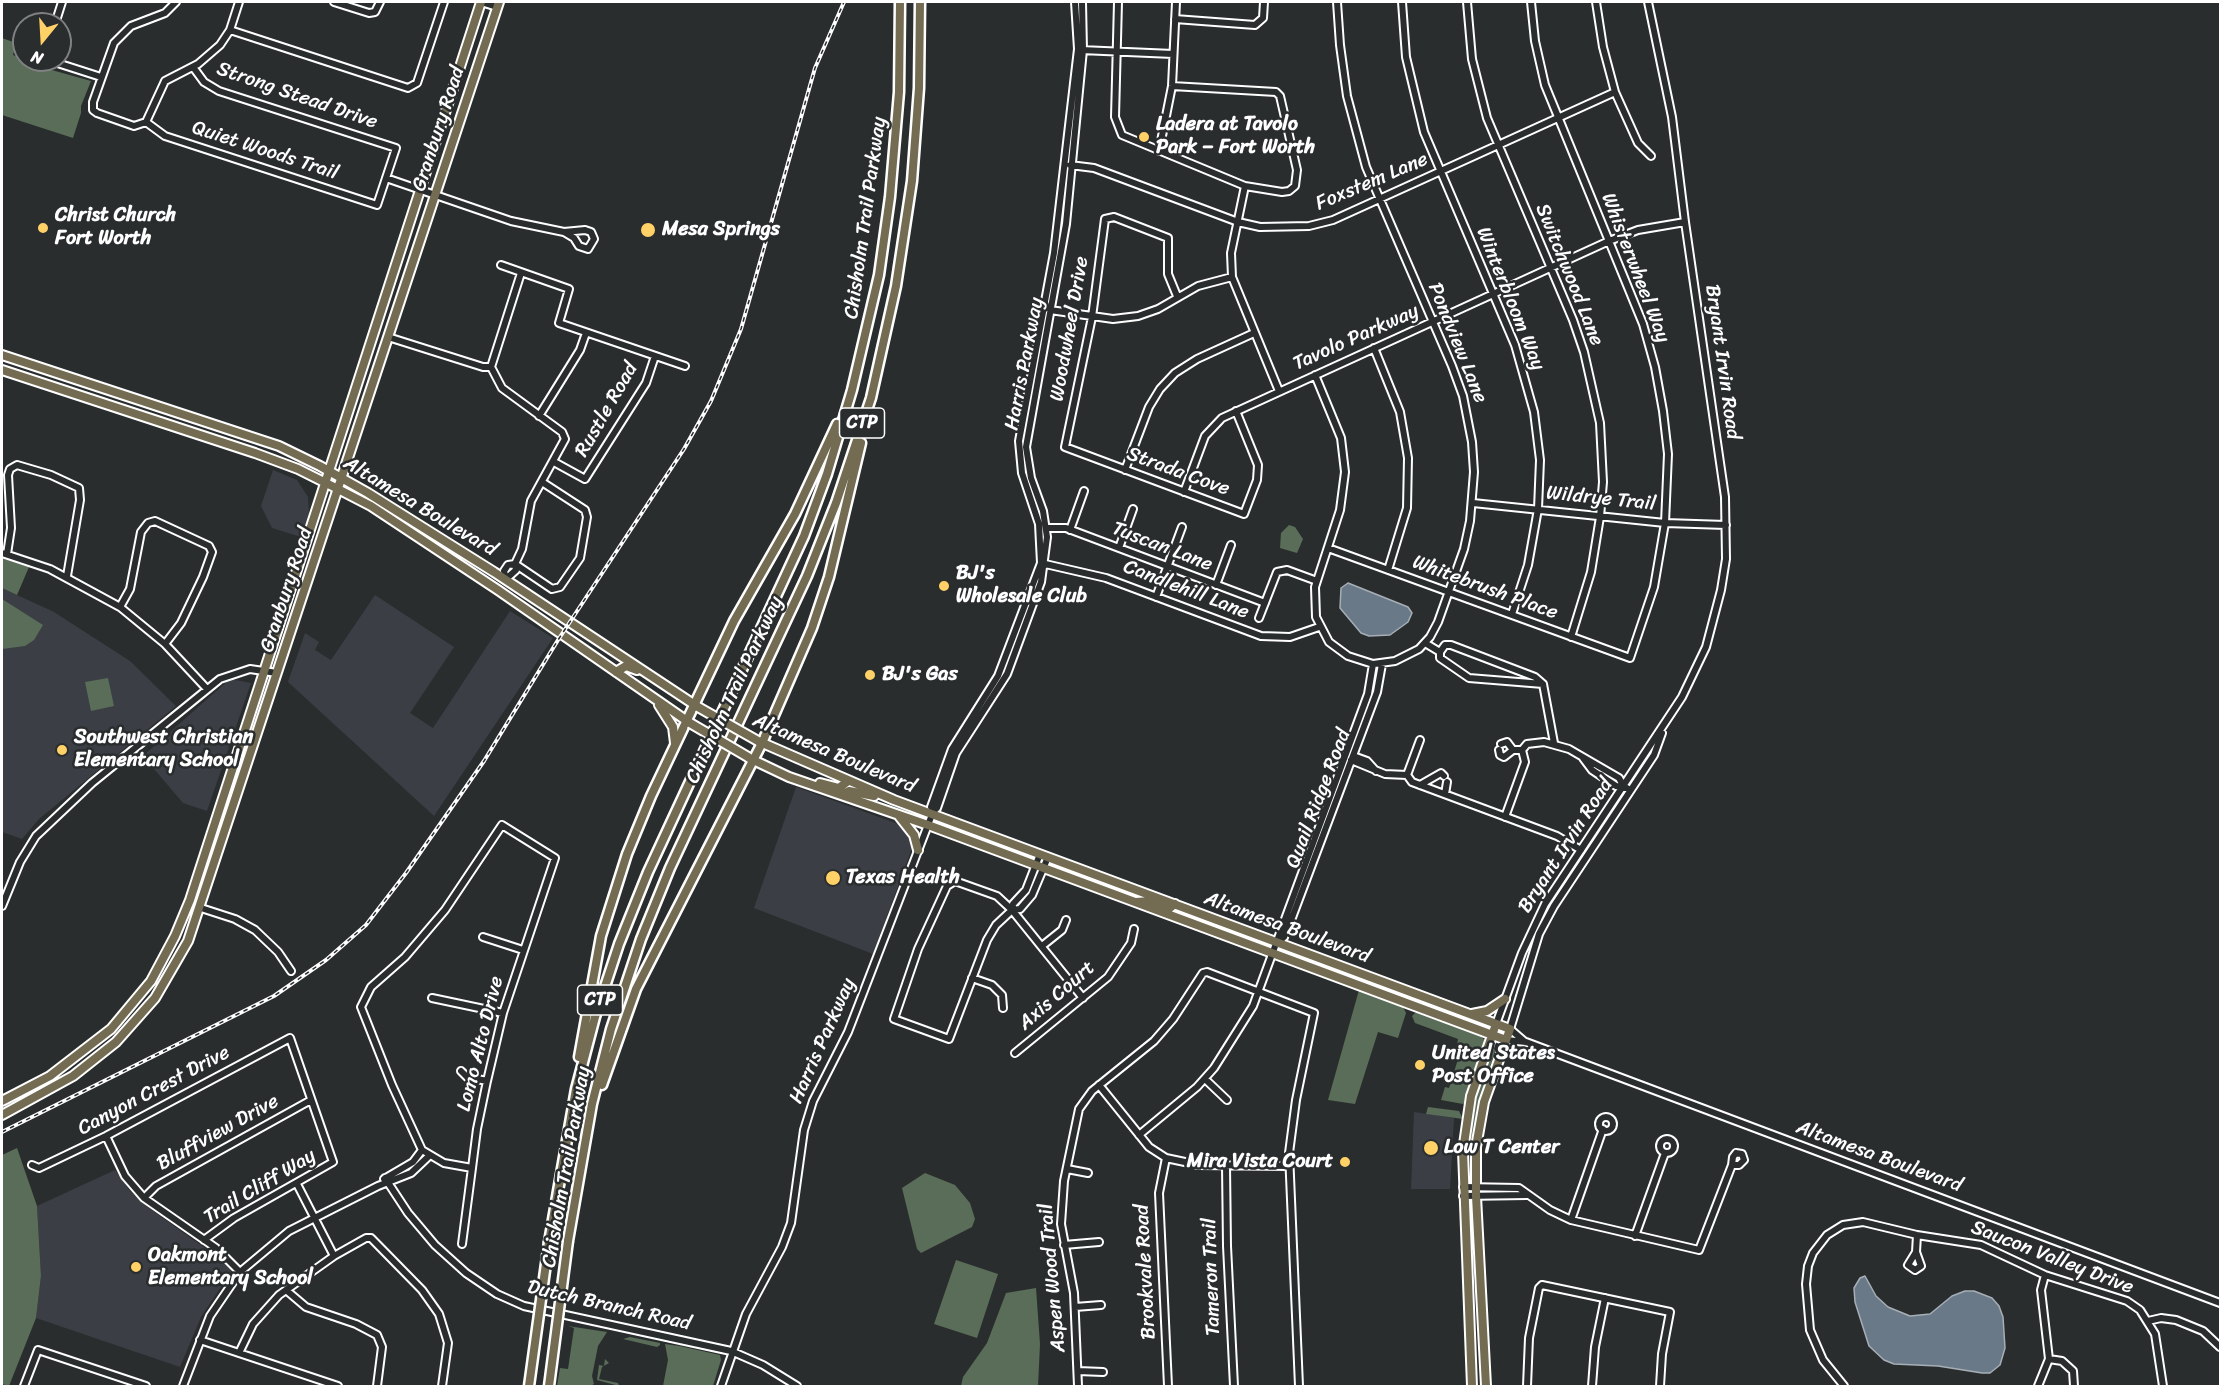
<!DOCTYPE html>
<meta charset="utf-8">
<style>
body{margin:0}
#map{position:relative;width:2222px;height:1388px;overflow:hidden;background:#2a2d2e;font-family:Sriracha,sans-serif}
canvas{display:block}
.frame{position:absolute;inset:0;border:3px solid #fff;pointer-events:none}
.north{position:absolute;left:12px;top:12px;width:60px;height:60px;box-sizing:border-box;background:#2a2d2e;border:2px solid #7f8182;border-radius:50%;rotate:198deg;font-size:16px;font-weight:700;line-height:24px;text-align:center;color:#fff}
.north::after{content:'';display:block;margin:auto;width:21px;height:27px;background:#ffd166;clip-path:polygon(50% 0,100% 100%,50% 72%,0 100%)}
</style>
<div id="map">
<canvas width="2222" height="1388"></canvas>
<div class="frame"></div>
<div class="north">N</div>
</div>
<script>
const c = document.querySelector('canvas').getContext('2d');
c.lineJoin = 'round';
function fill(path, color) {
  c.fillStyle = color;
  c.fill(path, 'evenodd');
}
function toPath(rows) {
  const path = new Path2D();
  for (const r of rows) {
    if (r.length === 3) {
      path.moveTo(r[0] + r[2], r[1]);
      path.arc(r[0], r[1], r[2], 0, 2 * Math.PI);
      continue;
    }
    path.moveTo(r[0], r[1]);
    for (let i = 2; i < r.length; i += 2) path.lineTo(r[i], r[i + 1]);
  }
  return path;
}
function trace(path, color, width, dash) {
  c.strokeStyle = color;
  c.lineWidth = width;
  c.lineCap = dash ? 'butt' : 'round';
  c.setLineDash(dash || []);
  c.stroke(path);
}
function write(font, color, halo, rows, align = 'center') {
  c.font = font + ' Sriracha,sans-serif';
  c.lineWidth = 5;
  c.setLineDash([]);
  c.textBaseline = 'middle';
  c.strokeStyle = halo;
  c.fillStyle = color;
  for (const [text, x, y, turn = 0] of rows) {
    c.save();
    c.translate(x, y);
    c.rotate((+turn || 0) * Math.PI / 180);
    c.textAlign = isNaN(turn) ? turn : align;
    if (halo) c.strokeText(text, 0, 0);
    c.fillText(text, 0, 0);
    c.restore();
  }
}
fill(toPath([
 [273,470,297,480,308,497,309,515,301,537,272,528,261,506],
 [2,588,54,612,130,661,176,706,39,819,22,839,2,832],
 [375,595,454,647,410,713,433,728,510,611,553,638,434,816,288,682,305,633,319,642,315,650,331,660],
 [230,679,251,683,207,811,183,803,143,756],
 [796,787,904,826,911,834,912,848,873,954,754,908],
 [1414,1112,1454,1118,1450,1189,1411,1189],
 [115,1170,130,1191,149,1208,230,1266,231,1272,201,1317,180,1367,36,1318,41,1276,37,1206]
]), '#3b3e44');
fill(toPath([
 [2,38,16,43,13,55,41,67,91,81,81,106,81,113,73,138,2,115],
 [1289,525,1295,527,1303,539,1297,553,1280,548,1281,533],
 [2,558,29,567,17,595,2,588],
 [2,599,43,625,34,640,25,646,2,649],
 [108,678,114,706,91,711,85,682],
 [1359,990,1403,1007,1406,1013,1398,1038,1378,1032,1355,1104,1328,1100],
 [1417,1011,1482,1037,1485,1041,1466,1102,1463,1104,1441,1100,1445,1087,1449,1088,1459,1056,1456,1054,1458,1039,1415,1023,1412,1016],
 [1493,1045,1495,1051,1479,1102,1473,1175,1470,1180,1471,1120,1477,1091],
 [1428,1107,1459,1111,1463,1119,1426,1114],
 [17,1148,37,1206,41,1276,36,1318,9,1386,2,1384,2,1155],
 [925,1173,955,1185,970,1203,975,1219,972,1227,921,1253,917,1249,902,1188],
 [956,1260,998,1274,977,1338,934,1324],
 [1036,1288,1040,1344,1038,1386,961,1386,963,1377,987,1343,1006,1293],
 [568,1326,607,1332,598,1346,592,1376,594,1384,591,1386,594,1386,557,1386,560,1368,568,1369,574,1328],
 [630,1337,660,1343,660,1345,657,1347,623,1339],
 [666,1343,720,1355,721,1360,713,1386,663,1386,668,1360,665,1344,679,1346],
 [605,1359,609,1363,602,1367,599,1379,618,1383,619,1386,597,1380,599,1365,604,1366]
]), '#596d58');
const water = toPath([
 [1348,583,1408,607,1412,613,1408,622,1390,635,1369,636,1361,633,1340,608,1341,588,1348,583],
 [1865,1276,1876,1296,1888,1307,1910,1316,1930,1314,1952,1296,1965,1291,1974,1291,1992,1298,1999,1306,2003,1317,2005,1348,2000,1365,1990,1373,1982,1373,1938,1366,1894,1364,1884,1360,1869,1346,1855,1302,1854,1288,1860,1278,1865,1276]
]);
fill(water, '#6a7987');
trace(water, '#a6afb7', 1.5);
const minor = toPath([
 [176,2,165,13,131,26,114,43,93,102,93,110,97,113,134,126,146,122,165,81,198,64,220,45,230,30,239,2],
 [334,2,369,13,375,12,380,2],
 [481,2,497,7],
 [1118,2,1115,117,1122,135,1245,186,1282,192,1289,191,1295,186,1297,170,1280,96,1276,92,1172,86],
 [1402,2,1406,57,1424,132,1515,345,1534,412,1540,460,1538,509,1528,565,1512,614],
 [1467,2,1472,59,1487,118,1573,320,1584,352,1600,423,1603,482,1600,517,1591,572,1571,637],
 [1596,2,1603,47,1615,92,1638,143,1651,156],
 [1175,19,1255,25,1263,18,1264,2],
 [55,24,62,2],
 [230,30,408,88,417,83,444,2],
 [1081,50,1173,54],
 [48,60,101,77],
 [146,122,165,136,377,205,396,148,219,91,204,82,193,67],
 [1159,151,1172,86,1176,2],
 [1070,165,1094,168,1238,222,1260,227,1309,226,1333,220,1615,92],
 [386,178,511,221,564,232],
 [1245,186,1231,253,1232,277,1279,391],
 [585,230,591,232,594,239,588,249,579,246,574,238,564,232,585,230],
 [501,265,569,289,559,323,685,366],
 [1177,296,1168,274,1168,238,1114,217,1105,219,1092,317,1065,447,1244,514,1257,480,1258,465,1236,411],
 [1050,310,1113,319,1138,316,1158,309,1198,286,1232,277],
 [388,337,483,367,491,367],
 [1374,348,1400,412,1408,458,1407,508,1388,570],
 [1315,375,1341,438,1345,472,1340,510,1315,587,1316,617,1329,642,1348,656,1373,664,1395,661,1419,649,1430,637,1438,622,1464,549,1470,521,1474,472,1472,442,1463,396,1452,366,1366,167,1347,96,1340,45,1337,2],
 [539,416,580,350,586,333],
 [554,462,585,479,646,383,655,356],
 [1125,470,1149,407,1160,389,1175,373,1197,359,1254,333],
 [1184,492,1205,436,1222,418,1609,241,1638,230,1685,222],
 [1473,503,1665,523,1726,525],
 [1046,528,1066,528,1265,603],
 [1070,530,1084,491],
 [1119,548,1133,509],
 [1328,548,1630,658,1654,587,1665,523,1668,454,1663,411,1655,367,1643,324,1545,85,1535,41,1531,2],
 [2,553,50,569,120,607,165,644,207,689],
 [7,554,11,528,8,475,10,469,17,465,51,475,79,488,80,500,67,576],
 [1041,563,1106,578,1261,636,1290,637,1319,627],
 [515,564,508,565,504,571,506,579,516,570,515,564,522,549,531,501,565,439,562,432,502,388,491,367,521,273],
 [515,564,552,589,560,587,580,558,587,517,585,510,542,482],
 [1216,585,1231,545],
 [1156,597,1182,527],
 [120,607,130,589,141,532,148,523,155,521,209,546,212,552,203,577,181,623,165,644],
 [1259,618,1277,572,1287,570,1317,581],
 [1425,643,1440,652],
 [1543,684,1535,677,1451,645,1445,645,1440,652,1440,658,1469,678,1543,684,1554,743],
 [1501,744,1507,742,1513,750,1522,750],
 [1499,750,1500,755,1504,757,1513,750],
 [1583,758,1592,770,1616,786,1627,788],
 [1351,760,1385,774,1407,775,1412,782,1557,836,1581,850],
 [1353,761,1356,757,1367,761,1376,771],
 [1407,775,1420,740],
 [1420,785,1441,773,1444,776],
 [1445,794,1447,782],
 [933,812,931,807,952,749,998,676,1041,563,1039,524,1022,473,1019,441,1054,253,1078,49,1075,2],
 [1505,817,1525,762,1522,750,1527,744,1544,742,1569,749,1619,778,1624,787],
 [1048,857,1032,895,1020,909,1012,910,996,925,987,940,949,1039,894,1019,918,949,947,886,955,881,997,896,1012,910,1083,998],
 [2,906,20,862,36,836,92,783,220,679,250,669,277,673],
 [201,908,235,919,255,930,278,952,291,971],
 [1012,910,1013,904,1026,890,1040,854],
 [483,937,523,950],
 [1279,942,1284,937,1293,915,1377,692,1382,664],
 [1042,946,1062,930,1066,920],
 [972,978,992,985,1002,995,1003,1008],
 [432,998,503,1013],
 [1496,1024,1522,953,1545,904,1682,697,1706,647,1721,590,1726,559,1725,497,1685,222,1672,117,1648,2],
 [1506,1040,1526,1042,2220,1303],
 [1525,1042,1510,1029,1539,934,1554,906,1654,755,1662,733],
 [1015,1053,1108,977,1131,943,1134,929],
 [461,1071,467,1077,487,1081],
 [1205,1079,1227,1100],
 [1099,1085,1149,1147,1166,1158,1199,1165,1289,1166],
 [1606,1124,7],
 [1139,1135,1197,1087,1214,1068,1253,1006,1368,694,1373,664],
 [106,1136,125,1176,144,1198,216,1248,240,1272],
 [1667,1146,7],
 [1736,1153,1742,1154,1744,1160,1739,1165,1732,1165,1733,1157,1736,1153],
 [1166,1158,1159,1193,1168,1386],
 [32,1165,39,1168,106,1136,290,1038,333,1162,234,1218,204,1240],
 [1226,1166,1227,1246,1234,1386],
 [1067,1169,1088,1173],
 [385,1178,408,1213,435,1245,466,1273,497,1294,524,1306,731,1351,763,1365,797,1386],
 [384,1179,413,1162,422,1150],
 [297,1184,334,1256],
 [1463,1187,1519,1188,1550,1210,1571,1220,1699,1250,1732,1165],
 [1463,1196,1527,1195],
 [144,1198,156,1186,311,1100],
 [1571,1220,1603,1129],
 [1635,1236,1665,1153],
 [462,1244,472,1168,477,1129,487,1081,503,1013,555,858,502,825,445,910,405,957,371,987,361,1007,392,1085,422,1150,444,1163,472,1168],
 [1064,1245,1099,1242],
 [1916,1252,1908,1265,1915,1270,1921,1266,1916,1252,1917,1235],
 [286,1290,306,1307,356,1324,377,1335,382,1347,377,1386],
 [1075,1307,1101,1305],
 [2148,1321,2161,1318,2176,1320,2203,1331,2220,1347],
 [200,1340,338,1386],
 [239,1353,253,1324,279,1295,334,1256,366,1238,371,1238,422,1290,439,1314,448,1343,442,1386],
 [2049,1359,2062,1361,2073,1371,2074,1386],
 [1078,1371,1103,1372],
 [24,1386,38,1350,146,1386],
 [183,1386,210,1316,240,1272,289,1231,378,1186,411,1173,430,1155],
 [721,1386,746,1314,782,1247,791,1223,804,1130,813,1101,848,1032,933,812,937,808,956,753,1007,674,1041,582,1047,537,1043,511,1031,478,1026,447,1066,224,1083,50,1082,2],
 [1078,1386,1074,1293,1061,1224,1064,1181,1079,1109,1092,1091,1154,1041,1173,1019,1203,973,1207,972,1314,1013,1296,1100,1289,1153,1299,1386],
 [1527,1386,1529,1338,1539,1288,1542,1285,1670,1312,1662,1354,1660,1386],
 [1592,1386,1595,1347,1605,1298],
 [1844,1386,1823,1360,1810,1330,1806,1284,1808,1266,1813,1253,1827,1235,1843,1225,1863,1222,1917,1235,1981,1245,2045,1275,2127,1301,2140,1310,2155,1334,2163,1386],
 [2038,1386,2049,1359,2041,1290,2045,1275]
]);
const major = toPath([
 [2,355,279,446,320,466,368,493,494,572,698,707],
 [2,370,255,453,298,469,338,489,371,506,498,590,690,723],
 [616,672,626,666,637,670],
 [659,705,673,727,675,743],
 [758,741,894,800,1510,1029,1484,1102,1476,1147,1476,1196,1486,1386],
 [749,758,789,777,928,825,1506,1040],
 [820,783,839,788,848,781],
 [842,795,849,791,874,796],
 [899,816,914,835,918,850],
 [1136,902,1151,901,1170,908,1175,904],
 [1472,1014,1487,1011,1505,999],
 [2,1101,50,1076,111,1029,151,981,175,936,190,900,481,2],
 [2,1115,73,1076,116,1042,155,998,188,941,499,2],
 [1472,1386,1463,1151,1471,1096,1496,1024]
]);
const highway = toPath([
 [579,1057,601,936,627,854,651,796,734,621,795,514,837,424],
 [602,1085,636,989,762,743,812,628,829,577,861,443],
 [568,1241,592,1104,611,1029,641,939,670,868,807,576,836,503,871,398,896,286,912,181,919,88,920,2],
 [549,1242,576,1089,595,1017,619,944,648,872,804,536,827,474,852,390,879,275,890,197,899,92,900,2]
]);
trace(minor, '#fff', 10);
trace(major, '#fff', 12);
trace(highway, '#fff', 13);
trace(minor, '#2a2d2e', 6);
trace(major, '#736b52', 8);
trace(highway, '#736b52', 8);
const rail = toPath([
 [2,1132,274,996,326,960,366,925,406,873,484,761,558,640,684,449,711,401,741,329,815,68,844,2]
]);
trace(rail, '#fff', 4);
trace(rail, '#2a2d2e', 1.5, [4.5]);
const majorBridge = toPath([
 [698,707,758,741],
 [690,723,748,757]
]);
const highwayBridge = toPath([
 [529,1386,549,1242],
 [549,1386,568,1241]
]);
trace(majorBridge, '#fff', 12, []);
trace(highwayBridge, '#fff', 13, []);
trace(majorBridge, '#736b52', 8);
trace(highwayBridge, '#736b52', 8);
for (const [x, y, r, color] of [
 [1144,137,6,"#ffd166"],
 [43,228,6,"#ffd166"],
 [648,230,8,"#ffd166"],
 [944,586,6,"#ffd166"],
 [870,675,6,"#ffd166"],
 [62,750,6,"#ffd166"],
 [833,878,8,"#ffd166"],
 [1420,1065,6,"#ffd166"],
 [1431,1148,8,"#ffd166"],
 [1345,1162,6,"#ffd166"],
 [136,1267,6,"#ffd166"]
]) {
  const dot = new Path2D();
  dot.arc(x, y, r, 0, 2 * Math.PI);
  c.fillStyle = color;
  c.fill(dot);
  trace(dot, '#2a2d2e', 2);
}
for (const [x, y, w] of [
 [862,423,45],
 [600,1000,45]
]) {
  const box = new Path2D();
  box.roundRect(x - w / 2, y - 15, w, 30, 4.5);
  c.fillStyle = '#2a2d2e';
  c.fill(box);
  trace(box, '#fff', 1.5);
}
write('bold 18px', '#fff', null, [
 ["CTP",862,423],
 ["CTP",600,1000]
]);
write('20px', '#fff', '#2a2d2e', [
 ["Strong Stead Drive",297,96,19],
 ["Granbury Road",439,129,-72],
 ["Quiet Woods Trail",265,151,18],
 ["Foxstem Lane",1372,182,-23],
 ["Chisholm Trail Parkway",866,218,-82],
 ["Whisterwheel Way",1635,268,69],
 ["Switchwood Lane",1569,275,68],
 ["Winterbloom Way",1510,299,68],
 ["Woodwheel Drive",1070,329,-80],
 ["Tavolo Parkway",1356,338,-24],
 ["Pondview Lane",1457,343,68],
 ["Bryant Irvin Road",1722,362,82],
 ["Harris Parkway",1025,364,-79],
 ["Rustle Road",607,410,-60],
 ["Strada Cove",1178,472,20],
 ["Wildrye Trail",1601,499,6],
 ["Altamesa Boulevard",420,507,31],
 ["Tuscan Lane",1162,547,21],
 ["Whitebrush Place",1485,588,20],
 ["Granbury Road",287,590,-72],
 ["Candlehill Lane",1186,590,21],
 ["Chisholm Trail Parkway",735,690,-65],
 ["Altamesa Boulevard",834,754,23],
 ["Quail Ridge Road",1319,799,-69],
 ["Bryant Irvin Road",1566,846,-57],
 ["Altamesa Boulevard",1287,928,20],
 ["Axis Court",1057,996,-41],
 ["Harris Parkway",823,1041,-66],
 ["Lomo Alto Drive",481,1044,-76],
 ["Canyon Crest Drive",154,1091,-28],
 ["Bluffview Drive",218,1133,-29],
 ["Altamesa Boulevard",1879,1157,20],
 ["Chisholm Trail Parkway",567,1167,-80],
 ["Trail Cliff Way",260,1187,-31],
 ["Saucon Valley Drive",2052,1258,21],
 ["Brookvale Road",1146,1272,-93],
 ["Tameron Trail",1212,1277,-92],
 ["Aspen Wood Trail",1053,1278,-95],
 ["Dutch Branch Road",609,1306,13]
]);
write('bold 20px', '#fff', '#2a2d2e', [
 ["Ladera at Tavolo",1156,125],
 ["Park – Fort Worth",1156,148],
 ["Christ Church",55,216],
 ["Fort Worth",55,239],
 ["Mesa Springs",662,230],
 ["BJ's",956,574],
 ["Wholesale Club",956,597],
 ["BJ's Gas",882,675],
 ["Southwest Christian",74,738],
 ["Elementary School",74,761],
 ["Texas Health",846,878],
 ["United States",1432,1054],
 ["Post Office",1432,1077],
 ["Low T Center",1444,1148],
 ["Mira Vista Court",1333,1162,"right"],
 ["Oakmont",148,1256],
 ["Elementary School",148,1279]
], 'left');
</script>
